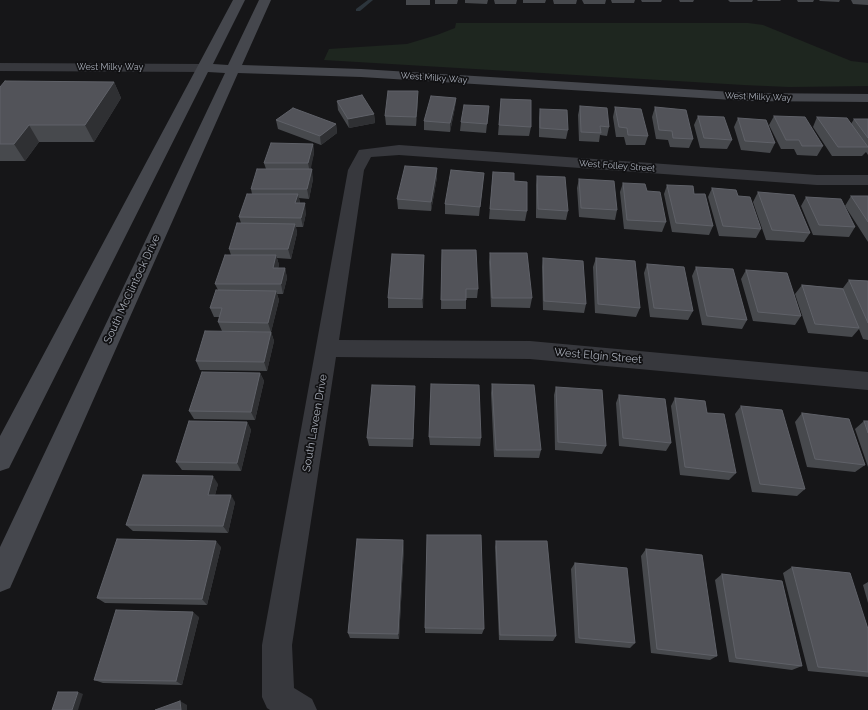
<!DOCTYPE html>
<style>
body{margin:0}
canvas{display:block;background:#161618}
</style>
<canvas width="868" height="710"></canvas>
<script>
const c = document.querySelector('canvas').getContext('2d');
c.lineJoin = 'round';
function fill(path, color) {
  c.fillStyle = color;
  c.fill(path, 'evenodd');
}
function toPath(rows) {
  const path = new Path2D();
  for (const r of rows) {
    path.moveTo(r[0], r[1]);
    for (let i = 2; i < r.length; i += 2) path.lineTo(r[i], r[i + 1]);
  }
  return path;
}
function trace(path, color, width, dash) {
  c.strokeStyle = color;
  c.lineWidth = width;
  c.lineCap = dash ? 'butt' : 'round';
  c.setLineDash(dash || []);
  c.stroke(path);
}
function write(font, color, halo, rows, align = 'center') {
  c.font = font + ' Raleway,sans-serif';
  c.lineWidth = 3.5;
  c.setLineDash([]);
  c.textBaseline = 'middle';
  c.strokeStyle = halo;
  c.fillStyle = color;
  for (const [text, x, y, turn = 0] of rows) {
    c.save();
    c.translate(x, y);
    c.rotate((+turn || 0) * Math.PI / 180);
    c.textAlign = isNaN(turn) ? turn : align;
    if (halo) c.strokeText(text, 0, 0);
    c.fillText(text, 0, 0);
    c.restore();
  }
}
fill(toPath([
 [456,23,748,23,763,25,851,61,868,63,868,86,789,87,744,85,324,60,329,49,407,44,437,35,455,28]
]), '#1e261f');
fill(toPath([
 [368,0,373,0,360,11,356,11,356,9,368,0]
]), '#2c353c');
fill(toPath([
 [0,63,204,64,209,65,211,68,209,71,204,72,0,71,0,63],
 [399,145,817,175,868,175,868,185,817,185,399,155,371,157,364,170,339,340,530,341,868,372,868,390,530,359,336,357,292,645,294,688,312,699,317,710,270,710,267,708,262,697,262,645,348,170,359,150,399,145]
]), '#37383d');
fill(toPath([
 [233,0,245,0,213,64,228,65,259,0,271,0,242,65,361,69,749,93,868,94,868,102,749,101,361,77,238,73,10,588,0,592,0,547,225,73,208,72,9,468,0,471,0,436,233,0]
]), '#45474d');
fill(toPath([
 [406,0,430,0,430,5,406,5],
 [435,0,458,0,457,4,435,4],
 [465,0,488,0,487,4,465,3],
 [494,0,517,0,516,4,495,4],
 [523,0,546,0,545,3,523,3],
 [553,0,577,0,576,4,554,4],
 [582,0,606,0,605,4,584,4],
 [611,0,635,0,634,3,612,3],
 [641,0,662,0,661,2,642,2],
 [679,0,694,0,693,2,680,2],
 [728,0,753,0,752,2,730,2],
 [757,0,781,0,780,1,758,1],
 [797,0,814,0,813,2,798,2],
 [819,0,840,0,839,2,820,1],
 [851,0,868,0,868,5,853,4],
 [114,82,121,98,94,142,39,142,25,161,0,161,0,87],
 [456,98,455,107,450,132,424,130,424,121],
 [501,99,531,127,529,136,498,135],
 [418,100,416,126,386,125,385,116],
 [337,101,374,114,375,123,349,128,338,110],
 [489,106,486,133,460,131,461,122],
 [580,106,609,127,607,136,600,135,599,142,579,141,578,115],
 [615,107,648,136,645,145,626,145,624,137,616,137,613,117],
 [655,107,693,139,689,148,670,147,668,140,656,139,652,117],
 [540,109,568,130,566,139,539,137,539,118],
 [698,116,732,140,727,149,700,148,694,125],
 [774,116,823,146,817,156,797,155,794,149,781,149,769,125],
 [817,117,851,124,854,119,868,119,868,155,866,152,862,156,832,156,813,127],
 [738,118,775,143,770,153,741,150,734,127],
 [276,120,336,124,337,133,321,145,278,129],
 [313,144,314,153,310,169,313,179,309,199,299,198,300,203,306,213,303,227,296,227,297,233,291,259,277,258,279,265,278,268,285,268,287,278,283,294,277,294,279,300,271,332,222,331,218,322,220,317,214,317,210,308,218,290,215,284,231,255,229,249,241,223,239,217,252,194,251,189,266,169,264,163],
 [437,168,437,177,431,211,398,209,397,199],
 [493,172,514,181,527,211,525,221,489,219],
 [537,176,568,211,566,220,536,218,536,185],
 [579,179,617,210,615,220,579,217,577,188],
 [483,182,479,216,445,214,445,204],
 [623,183,647,191,666,222,662,232,624,229,620,192],
 [667,185,694,194,713,226,709,235,672,232,664,194],
 [712,188,738,196,761,229,756,238,719,236,708,197],
 [758,192,810,233,804,242,766,240,753,202],
 [851,196,868,196,868,242,845,206],
 [806,197,855,227,849,237,813,235,801,206],
 [442,250,478,289,477,298,466,298,466,309,441,309],
 [490,253,532,298,530,308,491,307,489,262],
 [543,258,586,304,584,313,543,310,542,267],
 [596,258,640,308,636,317,595,313,593,267],
 [424,264,423,308,388,308,388,298],
 [647,264,693,311,688,320,650,317,644,273],
 [696,267,747,320,742,329,702,325,692,276],
 [746,270,801,316,795,325,753,321,741,279],
 [849,280,868,281,868,340,863,339,859,329,852,337,808,333,795,294,802,285,843,288],
 [271,332,274,341,267,371,200,370,196,361],
 [260,373,264,381,255,420,194,419,189,411],
 [492,384,541,450,539,458,494,457,491,393],
 [556,387,606,446,602,454,555,450,554,395],
 [415,395,413,447,369,446,367,438],
 [619,395,671,443,666,451,619,446,616,403],
 [675,398,707,413,736,473,729,480,680,475,671,406],
 [741,406,805,489,797,496,752,492,735,414],
 [802,413,865,465,855,472,807,467,795,422],
 [864,421,868,421,868,467,855,429],
 [247,422,251,430,241,471,182,470,176,462],
 [429,437,481,438,480,446,430,445],
 [218,484,215,495,235,502,228,533,133,531,126,525],
 [496,541,556,636,553,641,499,640,495,547],
 [221,547,207,605,105,603,97,598],
 [404,547,399,639,350,638,348,633],
 [646,549,717,656,710,660,651,653,641,556],
 [575,563,635,643,630,648,575,643,571,569],
 [792,567,868,629,868,677,808,671,783,573],
 [722,574,802,666,792,670,729,662,715,580],
 [868,582,868,603,863,585],
 [199,617,182,685,103,683,94,680],
 [425,628,484,629,482,634,425,633]
]), '#47494d');
fill(toPath([
 [114,82,121,98,94,142,85,125],
 [418,91,418,100,416,126,416,117],
 [456,98,455,107,450,132,450,123],
 [374,114,375,123,349,128,348,119],
 [336,124,337,133,321,145,320,136],
 [29,125,39,142,25,161,14,144],
 [313,144,314,153,310,173,308,163],
 [437,168,437,177,431,211,431,202],
 [312,169,313,179,309,199,307,189],
 [298,194,300,204,295,203],
 [305,203,306,213,303,227,301,218],
 [295,224,297,233,291,259,288,249],
 [276,255,279,265,276,278,273,268],
 [424,255,424,264,423,308,422,299],
 [285,268,287,278,283,294,281,284],
 [276,291,279,300,271,332,268,323],
 [271,332,274,341,267,371,264,362],
 [260,373,264,381,255,420,251,412],
 [415,386,415,395,413,447,413,439],
 [247,422,251,430,241,471,237,463],
 [213,476,218,484,213,502,208,495],
 [231,495,235,502,228,533,223,526],
 [403,540,404,547,399,639,398,634],
 [216,541,221,547,207,605,202,599],
 [193,612,199,617,182,685,176,681],
 [78,692,83,694,78,710,72,710],
 [180,701,187,705,187,710,181,710]
]), '#2f3033');
const building = toPath([
 [5,81,114,82,85,125,29,125,14,144,0,144,0,87,5,81],
 [388,91,418,91,416,117,385,116,388,91],
 [362,95,374,114,348,119,337,101,362,95],
 [431,96,456,98,450,123,424,121,431,96],
 [501,99,531,100,531,127,499,125,501,99],
 [464,105,489,106,487,124,461,122,464,105],
 [580,106,607,108,609,127,600,126,601,133,581,132,580,106],
 [615,107,641,109,648,136,628,135,627,128,619,127,615,107],
 [655,107,686,110,693,139,673,138,672,131,659,130,655,107],
 [293,108,336,124,320,136,276,120,293,108],
 [540,109,567,110,568,130,540,128,540,109],
 [698,116,724,117,732,140,704,138,698,116],
 [774,116,805,117,823,146,802,146,799,140,786,140,774,116],
 [817,117,847,118,868,147,838,147,817,117],
 [738,118,766,120,775,143,745,141,738,118],
 [854,119,868,119,868,138,854,119],
 [271,143,313,144,308,163,264,163,271,143],
 [405,166,437,168,431,202,397,199,405,166],
 [257,169,312,169,307,189,251,189,257,169],
 [451,170,484,173,480,207,445,204,451,170],
 [493,172,514,173,514,181,527,182,527,211,490,209,493,172],
 [537,176,565,177,568,211,538,209,537,176],
 [579,179,614,181,617,210,581,208,579,179],
 [623,183,645,184,647,191,660,192,666,222,627,220,623,183],
 [667,185,693,186,694,194,705,194,713,226,676,223,667,185],
 [712,188,736,190,738,196,750,197,761,229,723,226,712,188],
 [758,192,794,195,810,233,772,230,758,192],
 [247,194,298,194,295,203,305,203,301,218,239,217,247,194],
 [851,196,868,196,868,222,851,196],
 [806,197,841,199,855,227,819,225,806,197],
 [237,223,295,224,288,249,229,249,237,223],
 [442,250,476,250,478,289,466,289,466,300,441,300,442,250],
 [490,253,527,253,532,298,492,298,490,253],
 [392,254,424,255,422,299,388,298,392,254],
 [225,255,276,255,273,268,285,268,281,284,215,284,225,255],
 [543,258,583,261,586,304,544,301,543,258],
 [596,258,635,261,640,308,598,304,596,258],
 [647,264,684,267,693,311,654,308,647,264],
 [696,267,733,269,747,320,707,316,696,267],
 [746,270,787,273,801,316,758,312,746,270],
 [849,280,868,281,868,323,849,280],
 [802,285,843,289,859,328,815,324,802,285],
 [216,290,276,291,268,323,218,322,222,308,210,308,216,290],
 [205,331,271,332,264,362,196,361,205,331],
 [202,372,260,373,251,412,189,411,202,372],
 [431,384,479,385,481,438,429,437,431,384],
 [492,384,534,385,541,450,496,450,492,384],
 [372,385,415,386,413,439,367,438,372,385],
 [556,387,602,390,606,446,558,442,556,387],
 [619,395,665,399,671,443,623,438,619,395],
 [675,398,705,401,707,413,724,414,736,473,685,467,675,398],
 [741,406,782,410,805,489,760,484,741,406],
 [802,413,849,419,865,465,815,459,802,413],
 [189,421,247,422,237,463,176,462,189,421],
 [864,421,868,421,868,433,864,421],
 [143,475,213,476,208,495,231,495,223,526,126,525,143,475],
 [427,535,481,535,484,629,425,628,427,535],
 [117,539,216,541,202,599,97,598,117,539],
 [357,539,403,540,398,634,348,633,357,539],
 [496,541,547,541,556,636,500,635,496,541],
 [646,549,702,555,717,656,657,649,646,549],
 [575,563,627,568,635,643,579,638,575,563],
 [792,567,850,573,868,629,868,672,818,667,792,567],
 [722,574,782,581,802,666,736,658,722,574],
 [116,610,193,612,176,681,94,680,116,610],
 [58,692,78,692,72,710,52,710,58,692],
 [180,701,181,710,155,710,180,701]
]);
fill(building, '#525359');
trace(building, '#5f6168', 1);
write('9px', '#a8adb8', '#111113', [
 ["West Milky Way",110,67],
 ["West Milky Way",434,78,4],
 ["West Milky Way",758,97,2],
 ["West Folley Street",617,166,4]
]);
write('11px', '#a8adb8', '#111113', [
 ["South McClintock Drive",132,289,-65],
 ["West Elgin Street",598,356,5],
 ["South Laveen Drive",315,423,-80]
]);
</script>
